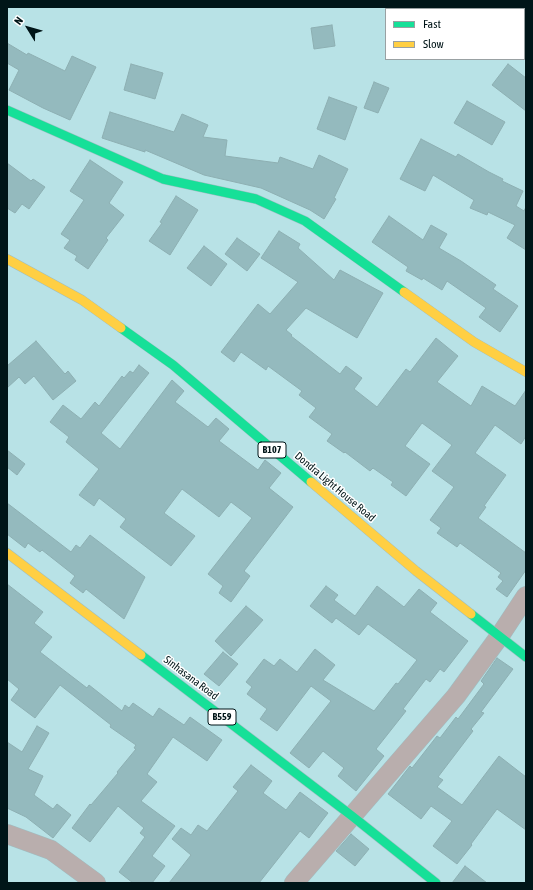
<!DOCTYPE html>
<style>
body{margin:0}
#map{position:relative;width:533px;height:890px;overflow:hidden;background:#b8e2e6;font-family:"Asap Condensed",sans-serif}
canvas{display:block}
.frame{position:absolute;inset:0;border:8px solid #001518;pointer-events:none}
.legend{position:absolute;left:385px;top:8px;width:140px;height:52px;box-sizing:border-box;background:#fff;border:1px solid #99a1a3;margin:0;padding:5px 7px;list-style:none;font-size:12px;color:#001518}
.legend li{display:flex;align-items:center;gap:8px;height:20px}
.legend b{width:20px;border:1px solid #99a1a3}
.north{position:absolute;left:8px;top:8px;width:40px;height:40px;-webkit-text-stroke:3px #fff;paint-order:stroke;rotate:307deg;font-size:11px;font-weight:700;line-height:16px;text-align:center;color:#001518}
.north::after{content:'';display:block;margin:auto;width:14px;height:18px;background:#001518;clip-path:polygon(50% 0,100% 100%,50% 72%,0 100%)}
</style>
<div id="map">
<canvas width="533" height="890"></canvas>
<div class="frame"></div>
<ul class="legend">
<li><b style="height:5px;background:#16e098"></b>Fast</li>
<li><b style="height:5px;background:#ffcf43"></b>Slow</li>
</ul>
<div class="north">N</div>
</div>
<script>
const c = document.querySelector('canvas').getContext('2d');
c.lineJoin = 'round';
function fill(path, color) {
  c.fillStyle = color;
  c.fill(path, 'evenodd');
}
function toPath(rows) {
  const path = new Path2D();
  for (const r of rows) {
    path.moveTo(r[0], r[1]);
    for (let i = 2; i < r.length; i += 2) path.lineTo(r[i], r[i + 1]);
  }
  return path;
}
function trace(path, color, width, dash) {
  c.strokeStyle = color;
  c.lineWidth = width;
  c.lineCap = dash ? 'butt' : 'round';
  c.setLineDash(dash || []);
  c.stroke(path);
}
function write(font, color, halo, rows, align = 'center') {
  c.font = font + ' "Asap Condensed",sans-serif';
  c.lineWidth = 3;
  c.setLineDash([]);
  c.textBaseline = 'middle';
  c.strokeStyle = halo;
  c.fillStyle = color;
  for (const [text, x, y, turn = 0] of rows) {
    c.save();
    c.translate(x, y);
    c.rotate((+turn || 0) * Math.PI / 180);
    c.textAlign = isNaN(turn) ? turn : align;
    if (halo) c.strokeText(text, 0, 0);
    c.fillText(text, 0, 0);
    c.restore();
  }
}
const building = toPath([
 [332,25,335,46,314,49,311,28,332,25],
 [7,43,27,55,28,53,65,71,72,56,96,67,70,120,43,108,9,90,19,70,7,63,7,43],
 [131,64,163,73,155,99,124,90,131,64],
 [508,64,526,78,526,111,492,85,508,64],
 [374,82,389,88,378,113,364,108,374,82],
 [329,97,357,107,345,140,317,129,329,97],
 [467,101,505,122,492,145,454,123,467,101],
 [110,112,174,132,182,114,208,125,203,137,227,140,225,156,278,163,280,157,313,169,319,155,348,169,334,198,336,199,324,219,310,210,261,188,204,175,145,150,145,152,102,138,110,112],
 [421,139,456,157,458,154,489,172,503,179,502,181,523,191,516,206,524,211,526,207,526,250,507,238,515,225,488,212,487,215,470,208,474,200,433,175,425,191,400,179,421,139],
 [90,160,123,182,109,203,124,215,106,238,108,240,88,269,75,260,77,256,64,248,70,240,61,234,84,200,70,191,90,160],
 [7,163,31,181,33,179,45,187,29,209,22,204,15,213,7,208,7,163],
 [176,196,198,210,170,255,149,241,162,223,160,222,176,196],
 [389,216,423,240,431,225,447,234,439,248,461,261,496,285,493,289,518,306,500,332,479,317,486,308,447,281,442,290,423,278,422,280,406,271,408,267,372,242,389,216],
 [279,231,300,244,298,248,334,280,340,270,383,293,357,338,306,308,286,330,292,335,291,336,340,374,346,366,362,378,354,389,377,407,406,369,410,372,436,338,458,356,437,382,471,406,482,386,515,406,526,390,526,436,521,444,495,425,475,453,506,475,484,506,486,507,478,518,526,553,526,570,507,597,496,589,503,581,498,577,501,573,460,543,457,547,437,533,441,528,430,520,454,487,432,471,452,445,422,423,405,446,430,464,406,496,391,485,393,482,373,468,370,471,345,452,344,453,327,441,332,434,309,417,316,408,299,395,302,391,268,366,266,370,241,352,234,362,221,352,258,304,270,314,298,282,261,258,279,231],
 [237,238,260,254,247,271,225,254,237,238],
 [204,246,227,264,211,286,187,268,204,246],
 [36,341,65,374,68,371,76,381,53,400,34,376,25,384,19,377,7,388,7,366,36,341],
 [139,365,149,373,101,433,120,449,172,380,184,391,175,402,208,427,216,418,229,429,219,441,258,470,265,460,281,473,269,488,293,507,244,571,250,576,231,602,219,593,223,586,208,574,252,518,231,502,219,517,182,489,164,513,195,536,171,566,120,527,126,519,99,498,94,506,79,495,99,469,66,442,69,437,50,422,63,405,81,419,95,402,99,406,122,376,124,378,130,371,133,373,139,365],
 [7,450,25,464,17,475,7,467,7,450],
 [7,503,71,552,76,545,80,548,90,535,145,577,124,619,86,589,83,593,70,583,75,576,42,550,40,552,28,543,25,548,7,534,7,503],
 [7,584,43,612,34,623,52,637,40,652,87,688,89,685,122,711,125,705,129,708,133,703,153,717,159,708,184,725,190,717,222,740,207,761,173,737,147,774,157,782,141,801,175,826,152,856,165,866,152,883,133,883,119,872,145,837,140,833,144,828,118,806,90,842,72,828,90,804,91,805,118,773,117,772,136,749,134,748,136,745,110,727,111,725,60,685,35,718,11,700,19,689,7,679,7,584],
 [326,586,338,595,334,600,355,616,377,586,404,607,419,589,437,603,430,612,468,641,444,672,440,669,430,682,426,679,403,709,406,711,376,749,384,756,356,791,338,776,344,768,323,751,309,768,290,753,331,701,311,686,277,731,260,719,267,709,247,694,252,687,246,682,264,659,274,666,280,659,297,672,315,649,335,665,323,680,374,711,396,683,398,684,417,660,368,624,359,635,336,618,332,623,310,606,326,586],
 [246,606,263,620,231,656,215,641,246,606],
 [223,652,238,664,219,686,204,674,223,652],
 [497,658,513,669,481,712,484,713,471,729,473,731,438,777,443,780,437,787,462,805,499,756,526,777,526,830,497,809,471,844,472,845,457,864,433,846,452,821,431,806,421,819,388,794,410,766,412,768,437,736,440,738,456,717,458,719,484,684,481,681,497,658],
 [37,726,49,733,28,769,43,776,34,795,53,809,57,804,71,815,53,838,26,817,7,808,7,742,22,752,37,726],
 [251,765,272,781,263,793,286,810,300,792,328,813,309,838,300,831,259,883,169,883,191,855,172,839,181,828,191,835,198,825,207,831,238,791,233,787,251,765],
 [351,834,369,849,355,866,336,851,351,834],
 [465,866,487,883,452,883,465,866]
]);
fill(building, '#94babe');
trace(building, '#8dafb2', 1);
const street = toPath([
 [7,834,51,850,96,883],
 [294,883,456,696,499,637,526,596]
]);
const fast = toPath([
 [7,110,163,179,256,199,305,221,404,292],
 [121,328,173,365,311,482],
 [471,614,526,657],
 [141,655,352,816,436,883]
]);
const slow = toPath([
 [7,259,82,300,121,328],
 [404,292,474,342,526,372],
 [311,482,416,571,471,614],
 [7,553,141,655]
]);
trace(street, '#9ebec2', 20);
trace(fast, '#9ebec2', 10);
trace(slow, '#9ebec2', 10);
trace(street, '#b9aead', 19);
trace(fast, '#16e098', 9);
trace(slow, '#ffcf43', 9);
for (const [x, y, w] of [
 [272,450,28],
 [222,717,28]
]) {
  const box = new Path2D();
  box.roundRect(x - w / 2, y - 8, w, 16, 3);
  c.fillStyle = '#fff';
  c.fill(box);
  trace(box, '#001518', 1);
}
write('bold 10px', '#001518', null, [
 ["B107",272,450],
 ["B559",222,717]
]);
write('11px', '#001518', '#fff', [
 ["Dondra Light House Road",335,487,40],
 ["Sinhasana Road",191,678,37]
]);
</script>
